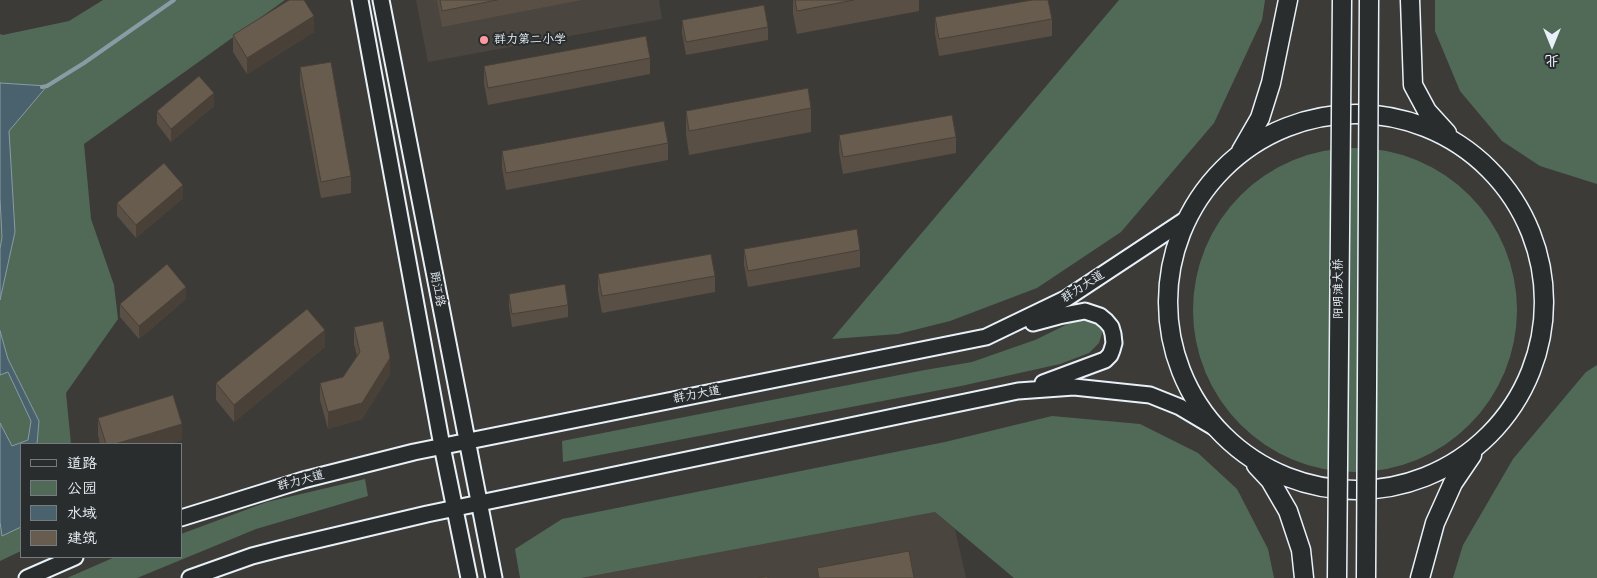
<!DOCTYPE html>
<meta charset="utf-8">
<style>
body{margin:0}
#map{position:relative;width:1597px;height:578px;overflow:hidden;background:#3d3b38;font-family:"Balsamiq Sans","LXGW WenKai TC",sans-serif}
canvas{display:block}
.legend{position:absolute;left:20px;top:443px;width:162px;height:115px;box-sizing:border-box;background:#2a2d2e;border:1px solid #767b7f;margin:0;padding:6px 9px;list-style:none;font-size:15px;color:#e8f1f8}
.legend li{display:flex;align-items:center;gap:10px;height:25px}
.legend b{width:25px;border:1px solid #767b7f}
.north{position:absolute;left:1527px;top:20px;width:50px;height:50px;-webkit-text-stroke:4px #2a2d2e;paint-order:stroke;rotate:180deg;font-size:14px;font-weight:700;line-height:20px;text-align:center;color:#e8f1f8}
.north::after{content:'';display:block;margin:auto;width:18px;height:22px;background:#e8f1f8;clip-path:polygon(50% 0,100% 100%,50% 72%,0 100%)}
</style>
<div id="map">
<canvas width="1597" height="578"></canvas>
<ul class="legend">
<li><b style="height:6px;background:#2a2d2e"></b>道路</li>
<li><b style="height:14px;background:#516a57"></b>公园</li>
<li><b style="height:14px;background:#49626d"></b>水域</li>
<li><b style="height:14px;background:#685c4f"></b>建筑</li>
</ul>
<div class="north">北</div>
</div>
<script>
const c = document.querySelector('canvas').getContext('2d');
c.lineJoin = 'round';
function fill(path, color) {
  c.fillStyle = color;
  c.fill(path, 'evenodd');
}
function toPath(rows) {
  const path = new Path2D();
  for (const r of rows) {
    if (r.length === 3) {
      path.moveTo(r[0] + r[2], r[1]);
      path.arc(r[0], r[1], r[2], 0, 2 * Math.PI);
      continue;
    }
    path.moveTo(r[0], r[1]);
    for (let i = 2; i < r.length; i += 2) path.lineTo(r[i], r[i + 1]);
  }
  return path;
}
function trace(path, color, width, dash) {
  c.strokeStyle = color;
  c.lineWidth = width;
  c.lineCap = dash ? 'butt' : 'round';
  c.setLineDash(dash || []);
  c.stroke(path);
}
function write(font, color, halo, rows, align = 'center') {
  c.font = font + ' "Balsamiq Sans","LXGW WenKai TC",sans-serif';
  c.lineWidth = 4;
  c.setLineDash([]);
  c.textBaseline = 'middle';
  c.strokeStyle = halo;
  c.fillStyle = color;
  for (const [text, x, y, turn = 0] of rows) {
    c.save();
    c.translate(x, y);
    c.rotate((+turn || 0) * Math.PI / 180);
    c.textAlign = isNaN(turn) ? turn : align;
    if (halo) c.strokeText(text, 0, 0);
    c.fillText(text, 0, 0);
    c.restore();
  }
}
fill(toPath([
 [416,0,659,0,662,19,428,62],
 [935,512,955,529,966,578,581,578]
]), '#4a453f');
fill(toPath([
 [103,0,285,0,84,144,91,219,114,285,118,319,66,393,71,444,21,444,21,551,0,561,0,34,3,35,69,21],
 [1119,0,1265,0,1262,20,1214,123,1121,232,1037,288,950,321,898,334,832,339],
 [1435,0,1597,0,1597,184,1540,166,1502,141,1460,91,1435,31],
 [1355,310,162],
 [1074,321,1092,321,1103,330,1099,343,1089,353,1060,364,961,386,563,462,562,441,925,370,972,362,1035,340],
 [1597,365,1597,578,1453,578,1463,545,1513,459,1586,372],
 [1052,416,1140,424,1198,453,1237,489,1268,549,1274,578,1014,578,935,512,581,578,520,578,515,549,562,519,945,442],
 [365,479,368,496,256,529,137,578,67,578,115,557,181,557,181,534,267,502]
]), '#516a57');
const water = toPath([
 [0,83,47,86,9,131,15,232,0,300,0,249,2,237,0,198,0,83],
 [0,331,8,359,39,421,37,444,21,444,21,527,2,536,0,522,0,423,12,446,28,440,31,421,8,372,0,375,0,331]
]);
fill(water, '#49626d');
trace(water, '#899ba5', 1);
trace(toPath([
 [42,87,47,86,84,63,174,0]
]), '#899ba5', 4);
const major = toPath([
 [360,0,442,446,469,578],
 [381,0,494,578],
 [1033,323,1059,316,1085,311,1100,316,1106,321,1111,327,1113,334,1114,343,1112,350,1110,355,1105,360,1043,383],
 [181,518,303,480,414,452,986,337,1067,298,1188,218],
 [27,578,75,557],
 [190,578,252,556,283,548,427,514,1018,391,1074,387,1150,395,1180,407,1217,429]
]);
const highway = toPath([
 [1410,0,1413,85,1427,111,1447,133],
 [1356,302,188],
 [1241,151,1260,118,1271,83,1288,0],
 [1256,465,1270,480,1288,511,1301,550,1304,578],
 [1420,578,1435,523,1453,483,1472,455]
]);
trace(major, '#e8f1f8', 19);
trace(highway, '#e8f1f8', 21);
trace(major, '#2a2d2e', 15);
trace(highway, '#2a2d2e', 18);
const highwayBridge = toPath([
 [1337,578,1342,0],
 [1366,578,1369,0]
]);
trace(highwayBridge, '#e8f1f8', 21, []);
trace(highwayBridge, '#2a2d2e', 18);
fill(toPath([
 [437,0,582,0,442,27],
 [793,0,919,0,919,11,797,34,793,14],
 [935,17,1052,19,1052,36,939,56,935,34],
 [682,20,768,27,768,40,686,55,682,33],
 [314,32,247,74,233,52,233,35],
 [650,58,650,74,488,105,484,83,484,66],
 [300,67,351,176,351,193,321,198,300,84],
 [214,106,171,142,157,124,157,111],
 [811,108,811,132,689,155,686,134,686,111],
 [839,135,956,137,956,153,843,174,839,152],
 [668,143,668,160,506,190,502,168,502,151],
 [183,198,136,238,117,216,117,203],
 [744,249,860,250,860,267,748,287,744,265],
 [598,274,715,276,715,292,602,313,598,291],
 [509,294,568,305,568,317,512,327,509,307],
 [186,299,139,339,120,317,120,304],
 [354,327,390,374,362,419,328,429,320,400,320,383,343,377,357,356,354,344],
 [325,347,234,422,216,400,216,383],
 [98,418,182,440,169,444,100,444,98,435]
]), '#594f44');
fill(toPath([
 [314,16,314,32,247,74,247,58],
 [214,93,214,106,171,142,171,129],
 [183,185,183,198,136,238,136,225],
 [186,287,186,299,139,339,139,326],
 [325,330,325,347,234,422,234,405],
 [390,358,390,374,362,419,328,429,328,412],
 [182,424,182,440,169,444,115,444]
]), '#494037');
const building = toPath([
 [289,0,304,0,314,16,247,58,233,35,289,0],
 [440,0,497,0,442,11,440,0],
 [795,0,854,0,797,11,795,0],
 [1032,0,1048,0,1052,19,939,39,935,17,1032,0],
 [764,5,768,27,686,42,682,20,764,5],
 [646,36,650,58,488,88,484,66,646,36],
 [331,62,351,176,321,182,300,67,331,62],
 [199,76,214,93,171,129,157,111,199,76],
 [808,88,811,108,689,131,686,111,808,88],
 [952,115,956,137,843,157,839,135,952,115],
 [664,121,668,143,506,173,502,151,664,121],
 [164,163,183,185,136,225,117,203,164,163],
 [857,229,860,250,748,271,744,249,857,229],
 [711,254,715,276,602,296,598,274,711,254],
 [167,264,186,287,139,326,120,304,167,264],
 [565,284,568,305,512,314,509,294,565,284],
 [307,309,325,330,234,405,216,383,307,309],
 [383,321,390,358,362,403,328,412,320,383,343,377,360,352,354,327,383,321],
 [173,395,182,424,115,444,106,444,98,418,173,395],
 [909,551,914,578,819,578,817,568,909,551],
 [768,576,768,578,757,578,768,576]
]);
fill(building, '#685c4f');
trace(building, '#494037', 1);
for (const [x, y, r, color] of [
 [484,40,5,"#ff9aa2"]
]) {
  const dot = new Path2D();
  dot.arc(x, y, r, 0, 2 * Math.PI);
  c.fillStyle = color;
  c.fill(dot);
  trace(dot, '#2a2d2e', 2);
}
write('12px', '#e8f1f8', '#2a2d2e', [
 ["群力第二小学",494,40]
], 'left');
write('12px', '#e8f1f8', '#2a2d2e', [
 ["群力大道",1083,287,-33],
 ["朗江路",437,289,79],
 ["阳明滩大桥",1339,289,-90],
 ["群力大道",697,395,-11],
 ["群力大道",301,481,-15]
]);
</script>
